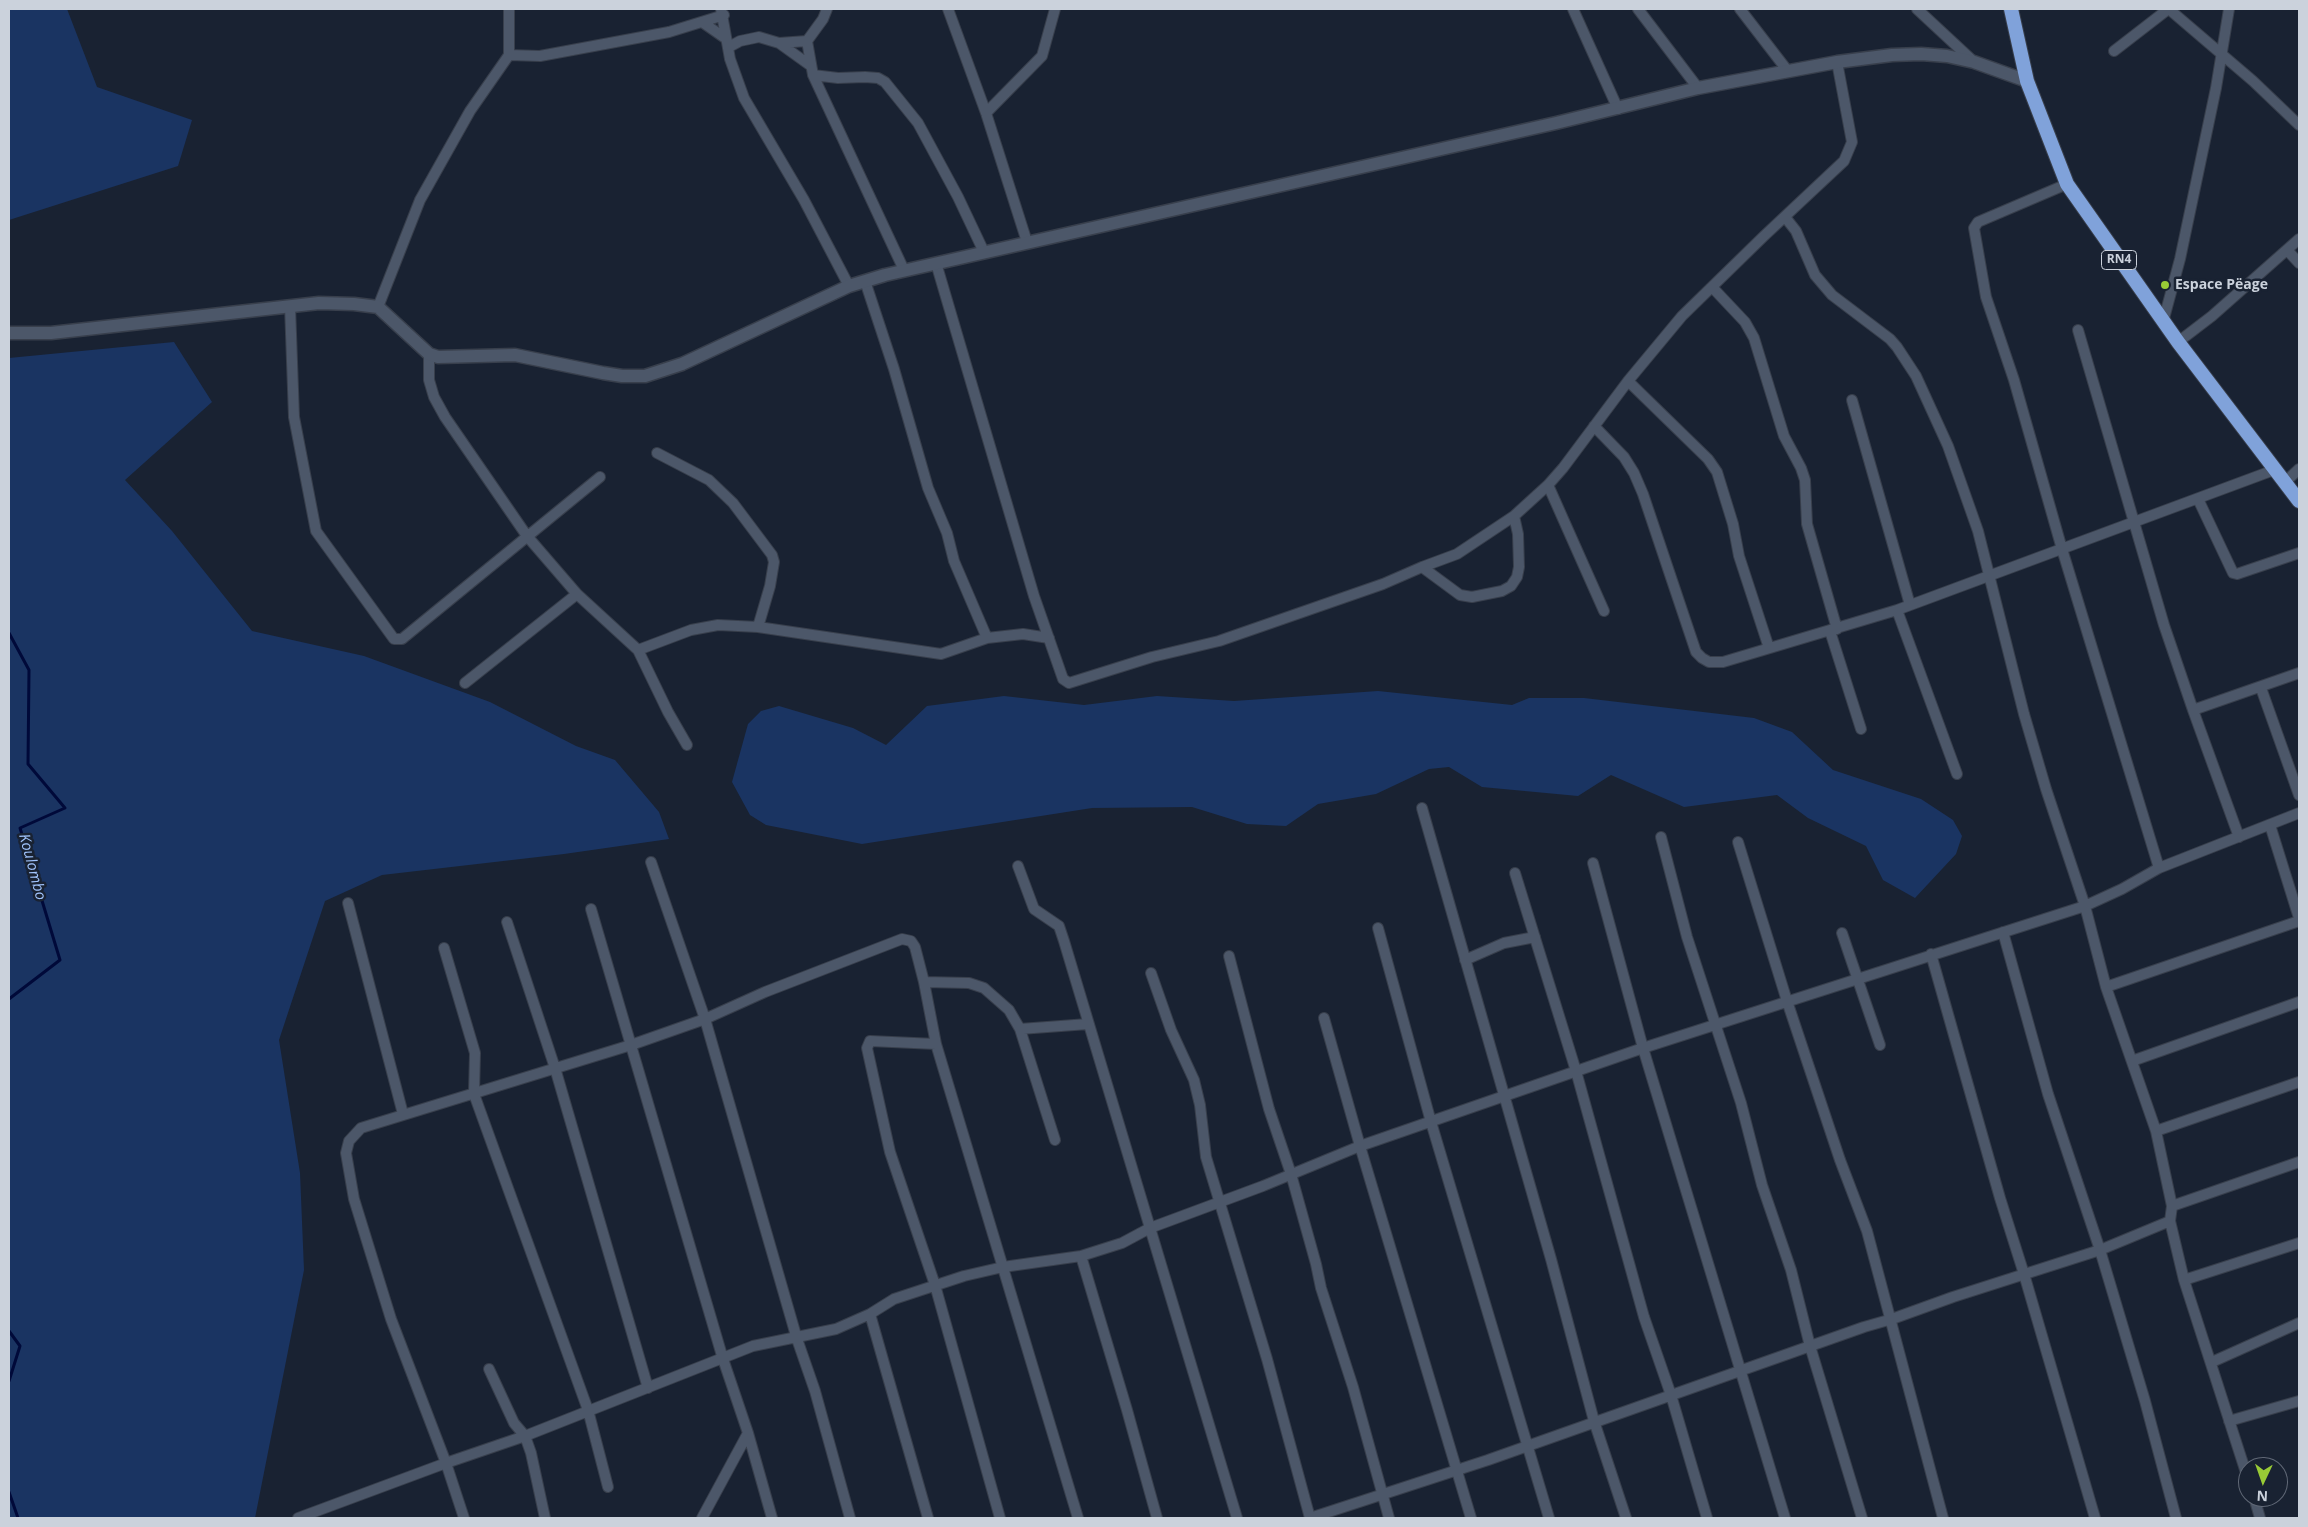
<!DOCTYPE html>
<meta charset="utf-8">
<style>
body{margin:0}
#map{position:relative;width:2308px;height:1527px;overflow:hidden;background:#192232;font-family:"Open Sans",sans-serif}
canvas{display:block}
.frame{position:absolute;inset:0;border:10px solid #cbd2dc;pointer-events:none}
.north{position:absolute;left:2238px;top:1457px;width:50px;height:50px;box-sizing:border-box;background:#192232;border:1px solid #606876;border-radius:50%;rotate:183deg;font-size:14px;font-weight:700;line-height:20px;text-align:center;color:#cbd2dc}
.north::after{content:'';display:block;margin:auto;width:18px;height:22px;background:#99cb36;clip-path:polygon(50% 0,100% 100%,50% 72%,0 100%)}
</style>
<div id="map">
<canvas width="2308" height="1527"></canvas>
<div class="frame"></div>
<div class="north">N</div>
</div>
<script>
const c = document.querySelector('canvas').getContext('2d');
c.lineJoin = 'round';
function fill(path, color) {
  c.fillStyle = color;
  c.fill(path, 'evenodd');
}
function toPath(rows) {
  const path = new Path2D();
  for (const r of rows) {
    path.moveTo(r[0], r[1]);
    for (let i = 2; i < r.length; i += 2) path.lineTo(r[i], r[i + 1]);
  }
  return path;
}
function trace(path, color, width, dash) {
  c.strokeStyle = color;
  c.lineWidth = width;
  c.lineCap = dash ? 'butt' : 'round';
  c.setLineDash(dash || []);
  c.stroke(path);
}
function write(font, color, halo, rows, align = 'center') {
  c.font = font + ' "Open Sans",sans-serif';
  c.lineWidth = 5;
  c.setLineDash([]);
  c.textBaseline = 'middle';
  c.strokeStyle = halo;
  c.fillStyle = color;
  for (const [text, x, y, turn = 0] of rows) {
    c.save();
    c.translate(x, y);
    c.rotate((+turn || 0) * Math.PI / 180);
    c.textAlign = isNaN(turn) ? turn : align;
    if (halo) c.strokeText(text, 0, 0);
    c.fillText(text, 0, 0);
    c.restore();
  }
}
fill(toPath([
 [9,9,67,9,97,87,192,120,178,166,9,220],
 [174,342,212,402,125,480,172,531,252,631,364,656,490,702,576,746,615,760,659,812,669,839,564,854,382,875,325,901,279,1040,300,1173,304,1270,255,1518,9,1518,9,358],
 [1378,691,1512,705,1529,698,1584,698,1754,718,1792,732,1833,770,1921,799,1953,820,1962,836,1956,854,1915,898,1883,880,1866,846,1808,818,1777,795,1684,807,1611,775,1578,796,1482,787,1449,767,1429,769,1376,794,1318,804,1286,826,1247,824,1192,807,1092,808,862,844,766,825,750,815,732,782,748,724,761,711,779,706,853,728,886,745,927,706,1004,696,1084,705,1157,696,1234,701]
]), '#1a3462');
trace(toPath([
 [9,633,29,670,28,764,65,808,20,828,60,960,9,999],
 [9,1331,20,1346,9,1381],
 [9,1492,18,1518]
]), '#000939', 3);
const minor = toPath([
 [721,9,730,59,744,98,804,200,849,286],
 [948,9,986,113,1027,242],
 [1573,9,1618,109],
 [1638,9,1698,88],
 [1740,9,1787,70],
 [1917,9,1974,62],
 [702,22,725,38],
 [807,41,813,75,904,270],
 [779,43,807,41,823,19,827,9],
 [729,47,740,41,759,37,779,43,811,66],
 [2114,51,2167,10,2170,10,2253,81,2299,125],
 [509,55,540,56,669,32,724,15],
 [813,75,838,78,865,77,878,78,885,82,918,123,958,197,984,252],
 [986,113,1042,56,1055,9],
 [2067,184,1978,222,1974,228,1986,297,2014,380,2062,549,2159,868,2299,813],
 [1785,217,1796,231,1815,275,1832,295,1890,339,1897,347,1916,376,1948,446,1978,531,2024,714,2046,789,2085,906,2106,987,2156,1131,2172,1206,2170,1221,2184,1280,2248,1479],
 [2288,251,2299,263],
 [936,263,1034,596,1063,679,1069,683,1152,657,1219,641,1383,584,1422,567,1457,554,1514,516,1548,485,1563,468,1628,381,1682,316,1764,236,1844,161,1852,142,1837,62],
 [1712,287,1745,322,1754,338,1784,436,1801,468,1805,480,1807,524,1837,629],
 [290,306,294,417,316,531,394,639,402,639,600,477],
 [378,307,420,200,470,111,509,55,509,9],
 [2163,322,2180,259,2216,88,2229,9],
 [2078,330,2164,625,2193,710,2299,673],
 [2178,342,2212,316,2299,239],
 [429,354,429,380,434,397,445,417,527,536,577,594,638,650,668,712,687,745],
 [1628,381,1708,459,1717,472,1733,524,1739,556,1769,648],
 [1852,400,1910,605],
 [1594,426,1624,457,1634,473,1643,494,1696,652,1702,658,1709,662,1723,662,1897,610,2274,470],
 [657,453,709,480,733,503,772,555,774,562,770,586,758,627],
 [2284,483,2299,469],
 [1548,485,1604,611],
 [2198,499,2233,573,2237,574,2299,553],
 [1422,567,1460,595,1472,597,1502,591,1511,586,1517,577,1519,567,1518,534,1514,516],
 [1897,610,1957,774],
 [1830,631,1861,729],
 [987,638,1023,634,1049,638],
 [638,650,691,630,718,625,758,627,941,654,987,638,954,561,947,533,928,488,894,369,865,281],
 [465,683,577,594],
 [2261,688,2299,795],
 [2193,710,2239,837],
 [1422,808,1551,1259,1594,1421,1626,1518],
 [2270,825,2299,918],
 [1661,837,1687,937,1741,1103,1762,1185,1791,1270,1810,1346,1862,1518],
 [1738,842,1787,1001,1840,1160,1867,1231,1943,1518],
 [651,862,705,1019,797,1339,815,1391,850,1518],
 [1593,863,1643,1048,1785,1518],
 [1018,866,1034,909,1059,926,1064,941,1237,1518],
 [1515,873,1576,1071,1644,1317,1671,1395,1707,1518],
 [348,903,403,1114],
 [591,909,723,1359,748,1433,772,1518],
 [507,922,555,1068,648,1388],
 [1378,928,1431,1122,1549,1518],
 [2003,932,2048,1094,2100,1250,2145,1401,2176,1518],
 [1842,933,1880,1045],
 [444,948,475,1053,474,1094,588,1410,608,1487],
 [1931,954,2000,1198,2024,1274,2095,1518],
 [1229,956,1269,1109,1291,1174,1316,1264,1321,1288,1353,1387,1389,1518],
 [1465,960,1504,943,1535,937],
 [1151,973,1171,1030,1194,1080,1200,1105,1206,1157,1267,1359,1310,1518],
 [924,982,969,983,984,988,1009,1010,1020,1029,1055,1140],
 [2106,987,2299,921],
 [1324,1018,1360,1146,1471,1518],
 [1020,1029,1088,1024],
 [936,1044,870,1041,867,1048,890,1152,935,1285,1000,1518],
 [2132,1061,2299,1002],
 [2156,1131,2299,1082],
 [2172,1206,2299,1162],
 [1081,1256,1127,1410,1157,1518],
 [2184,1280,2299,1243],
 [870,1314,928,1518],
 [2212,1362,2299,1323],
 [489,1369,514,1423,525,1436,531,1453,545,1518],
 [2229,1421,2299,1401],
 [2254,1497,2260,1518],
 [298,1518,446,1463,525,1436,753,1346,836,1329,870,1314,894,1299,964,1276,1003,1267,1081,1256,1122,1243,1150,1228,1263,1186,1360,1146,1643,1048,2085,906,2122,889,2159,868],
 [464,1518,446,1463,391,1319,354,1199,346,1153,349,1141,361,1128,631,1045,705,1019,765,992,902,939,911,941,915,947,924,982,936,1044,1078,1518],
 [702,1518,748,1433],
 [1310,1518,1488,1460,1864,1327,1892,1319,1953,1297,2100,1250,2170,1221]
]);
const tertiary = toPath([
 [9,333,51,333,319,303,354,304,378,307,429,354,438,357,515,355,603,373,622,376,645,376,682,364,849,286,885,275,1556,123,1698,88,1837,62,1892,55,1921,54,1947,56,1974,62,2027,81]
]);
const trunk = toPath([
 [2011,9,2027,81,2067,184,2178,342,2299,501]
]);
trace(minor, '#383f4c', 12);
trace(tertiary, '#383f4c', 15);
trace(trunk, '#383f4c', 16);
trace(minor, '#4c5769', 10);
trace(tertiary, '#4c5769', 12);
trace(trunk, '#80a2da', 14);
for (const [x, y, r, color] of [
 [2165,285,5,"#99cb36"]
]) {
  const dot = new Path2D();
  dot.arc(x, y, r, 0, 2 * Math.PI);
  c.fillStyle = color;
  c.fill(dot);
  trace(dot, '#192232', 2);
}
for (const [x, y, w] of [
 [2119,260,35]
]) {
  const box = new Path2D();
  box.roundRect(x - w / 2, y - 9.5, w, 19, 4);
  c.fillStyle = '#192232';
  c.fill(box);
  trace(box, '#cbd2dc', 1);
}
write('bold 12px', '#cbd2dc', null, [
 ["RN4",2119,260]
]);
write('bold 14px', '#cbd2dc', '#192232', [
 ["Espace Pëage",2175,285]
], 'left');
write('italic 15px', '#a1c4fd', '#192232', [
 ["Koulombo",32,867,75]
]);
</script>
